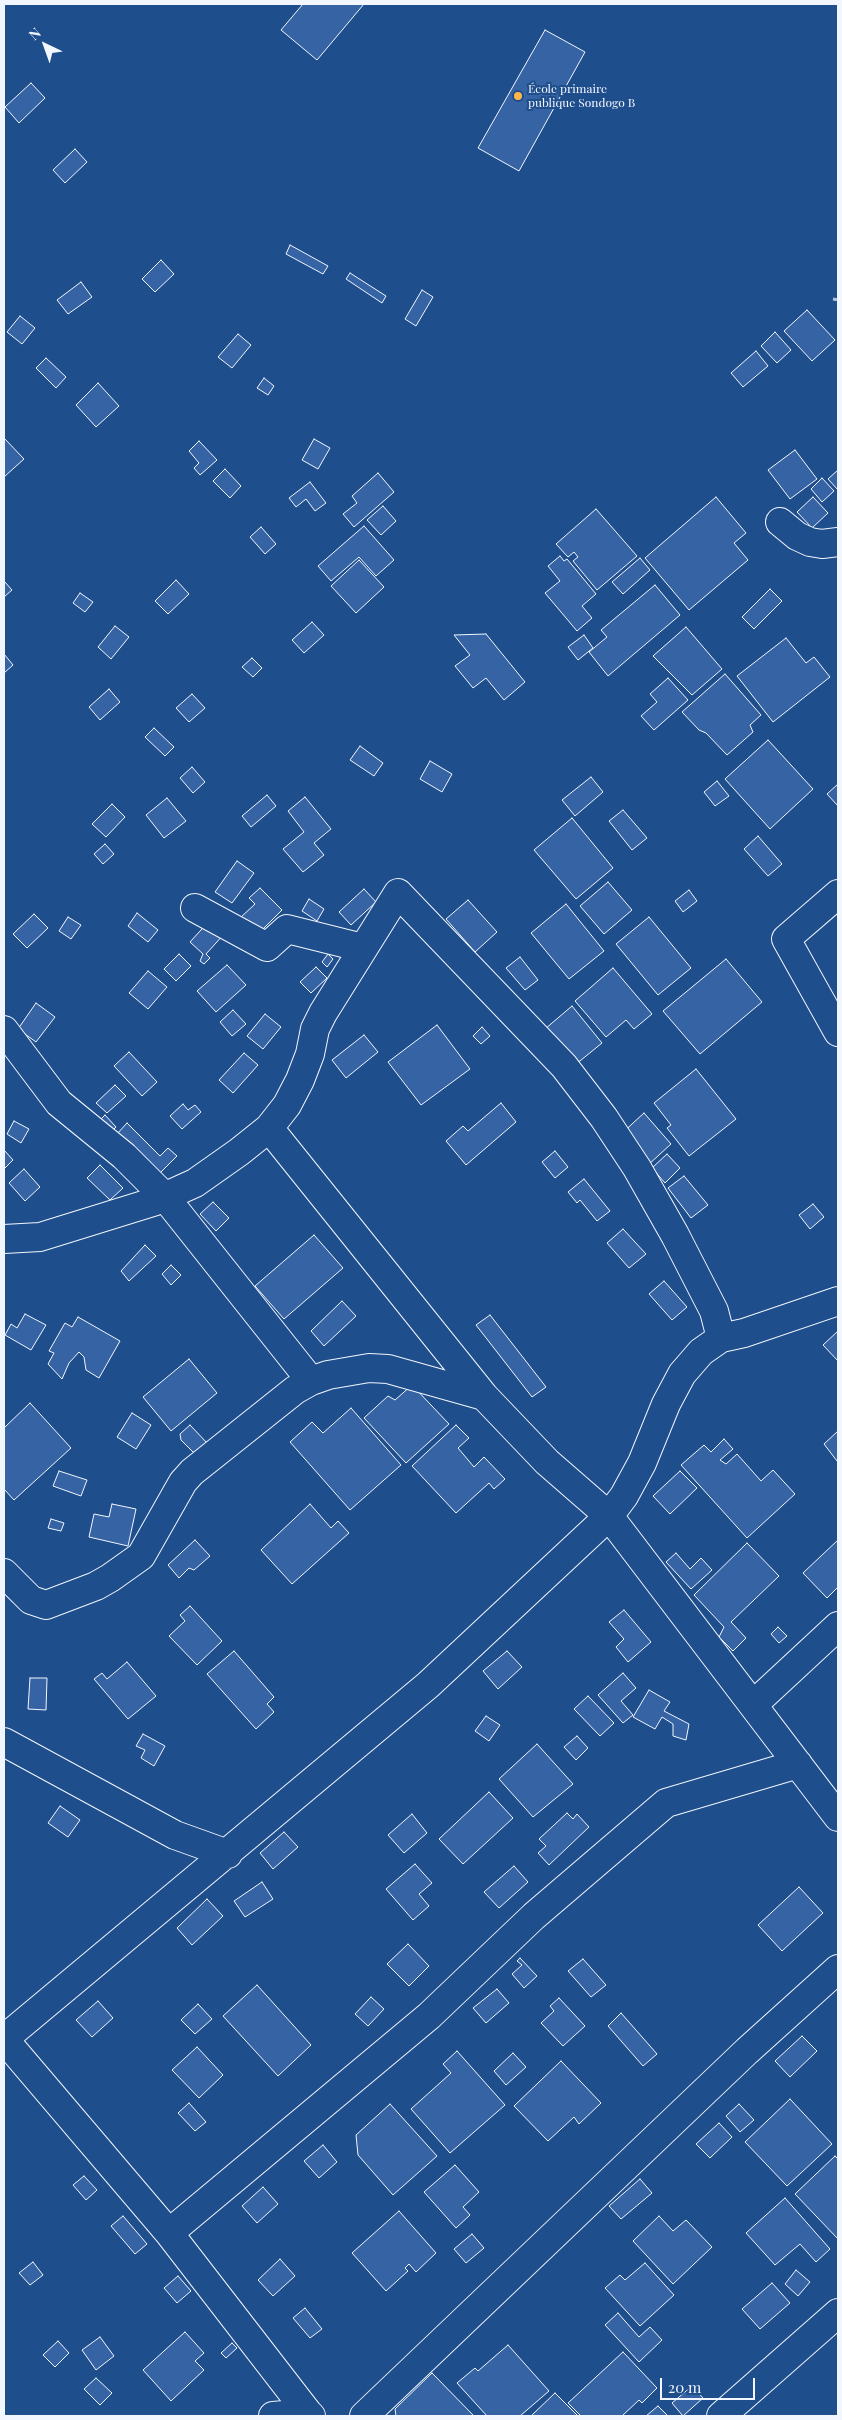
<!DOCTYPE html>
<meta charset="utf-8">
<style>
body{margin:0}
#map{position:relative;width:842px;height:2420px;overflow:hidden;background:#1f4e8c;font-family:"Playfair Display",serif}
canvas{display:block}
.frame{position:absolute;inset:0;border:5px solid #f2f6ff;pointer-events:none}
.north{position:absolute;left:20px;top:20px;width:50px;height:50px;-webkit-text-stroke:4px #1f4e8c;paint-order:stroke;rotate:318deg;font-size:14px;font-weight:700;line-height:20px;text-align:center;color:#f2f6ff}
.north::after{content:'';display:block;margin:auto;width:18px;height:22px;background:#f2f6ff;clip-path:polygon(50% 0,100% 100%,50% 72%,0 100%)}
.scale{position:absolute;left:660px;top:2378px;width:95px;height:22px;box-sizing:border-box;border:2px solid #f2f6ff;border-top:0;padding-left:6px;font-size:15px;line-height:18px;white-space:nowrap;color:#f2f6ff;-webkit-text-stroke:4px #1f4e8c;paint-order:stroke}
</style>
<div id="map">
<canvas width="842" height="2420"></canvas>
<div class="frame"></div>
<div class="north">N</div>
<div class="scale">20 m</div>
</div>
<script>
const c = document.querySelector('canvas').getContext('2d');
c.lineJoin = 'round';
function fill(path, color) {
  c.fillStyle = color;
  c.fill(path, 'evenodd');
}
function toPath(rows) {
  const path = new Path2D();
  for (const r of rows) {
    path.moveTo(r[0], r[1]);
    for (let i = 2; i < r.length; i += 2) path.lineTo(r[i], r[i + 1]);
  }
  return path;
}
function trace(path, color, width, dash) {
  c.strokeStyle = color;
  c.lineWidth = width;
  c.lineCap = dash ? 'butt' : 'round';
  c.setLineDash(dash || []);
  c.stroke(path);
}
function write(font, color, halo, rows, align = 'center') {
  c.font = font + ' "Playfair Display",serif';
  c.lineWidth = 4;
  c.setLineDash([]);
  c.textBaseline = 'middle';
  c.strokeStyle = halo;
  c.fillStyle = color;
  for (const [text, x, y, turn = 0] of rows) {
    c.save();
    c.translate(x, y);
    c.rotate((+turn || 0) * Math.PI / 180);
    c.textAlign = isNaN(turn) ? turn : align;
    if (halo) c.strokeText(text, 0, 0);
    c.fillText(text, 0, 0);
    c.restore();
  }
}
const building = toPath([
 [303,4,364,4,317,60,281,30,303,4],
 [545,30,585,52,519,171,478,148,545,30],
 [31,83,45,98,19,123,5,107,31,83],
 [75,149,87,162,65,183,53,170,75,149],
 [290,245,328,266,323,274,286,254,290,245],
 [161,260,174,274,155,292,142,279,161,260],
 [350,273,386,296,382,303,346,279,350,273],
 [81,282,92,297,68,314,57,300,81,282],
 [422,290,433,297,416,326,405,319,422,290],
 [807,310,835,340,812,361,784,331,807,310],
 [20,316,35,328,22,344,7,332,20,316],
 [775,332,791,350,777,363,761,346,775,332],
 [238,334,251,345,232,368,218,357,238,334],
 [756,351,768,366,743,387,731,373,756,351],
 [46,358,66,377,56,388,36,368,46,358],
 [264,378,274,386,268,395,257,388,264,378],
 [98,383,119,406,96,427,76,405,98,383],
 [4,438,24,459,4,477,4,438],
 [314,439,330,448,318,469,302,460,314,439],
 [199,441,217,460,200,475,194,468,199,463,189,451,199,441],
 [795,450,817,479,790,499,768,470,795,450],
 [225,469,241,486,230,498,213,481,225,469],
 [838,470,838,490,828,479,838,470],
 [378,473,394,492,354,527,343,514,357,503,352,496,378,473],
 [822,478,834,491,822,502,811,489,822,478],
 [310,482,326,503,315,511,306,499,296,507,289,498,310,482],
 [716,497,746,533,734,543,748,560,689,610,645,558,716,497],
 [813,497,828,513,812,528,797,512,813,497],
 [383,506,396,521,381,535,367,520,383,506],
 [596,509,637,556,597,590,573,561,578,557,574,552,568,557,556,544,596,509],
 [364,526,394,560,376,576,359,557,331,581,318,566,364,526],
 [261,527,276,544,265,554,250,537,261,527],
 [560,556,564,561,567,559,596,594,582,606,592,618,577,631,545,593,560,581,548,566,560,556],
 [640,558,650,570,623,594,612,582,640,558],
 [359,560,384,587,356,613,331,586,359,560],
 [176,580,189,594,168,614,155,601,176,580],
 [4,581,12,590,4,597,4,581],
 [655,585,680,615,608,676,589,652,607,637,601,630,655,585],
 [770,589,782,601,754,629,742,617,770,589],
 [80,593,93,602,85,612,73,603,80,593],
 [312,622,324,635,304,653,292,640,312,622],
 [115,626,129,637,111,659,98,647,115,626],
 [686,627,722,669,692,695,653,656,686,627],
 [486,634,525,682,504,700,486,678,473,688,455,666,470,655,454,635,486,634],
 [584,635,593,648,578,660,568,647,584,635],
 [786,638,806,663,814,657,830,677,773,722,737,676,786,638],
 [4,654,13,665,4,673,4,654],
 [252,658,262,668,253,677,242,667,252,658],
 [725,674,761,715,750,725,753,732,727,755,706,733,699,730,682,712,725,674],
 [668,678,688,700,654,730,641,716,657,702,650,694,668,678],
 [109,689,120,702,100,720,89,707,109,689],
 [192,694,205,708,189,722,176,708,192,694],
 [154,728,174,747,165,756,145,737,154,728],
 [768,740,813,789,770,829,725,779,768,740],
 [360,746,383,763,374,776,350,760,360,746],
 [430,761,452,774,442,792,420,779,430,761],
 [192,767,205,782,193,793,180,778,192,767],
 [591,777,603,792,575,816,562,800,591,777],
 [717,781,729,796,715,806,704,792,717,781],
 [838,784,838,806,827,794,838,784],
 [267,795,276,806,251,827,242,816,267,795],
 [305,797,331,829,314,843,324,855,303,872,283,849,304,832,288,811,305,797],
 [167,798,186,821,164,838,146,815,167,798],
 [112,804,125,817,106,837,92,824,112,804],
 [623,810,647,838,632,850,609,821,623,810],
 [572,818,613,868,576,899,534,850,572,818],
 [758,836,782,864,768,876,744,849,758,836],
 [105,844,114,854,103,864,94,854,105,844],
 [237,861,254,873,232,903,215,892,237,861],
 [608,882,632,910,604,934,580,906,608,882],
 [260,888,282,910,256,936,240,918,255,904,249,898,260,888],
 [364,889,376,902,351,925,339,912,364,889],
 [689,890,697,901,683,912,675,901,689,890],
 [309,899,324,909,317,921,302,911,309,899],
 [468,900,497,932,475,952,446,919,468,900],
 [566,904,604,951,569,979,531,933,566,904],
 [137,913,158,930,148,942,128,926,137,913],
 [34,914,48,928,27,948,13,934,34,914],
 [68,917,81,925,71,939,59,931,68,917],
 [649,917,691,968,658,995,616,944,649,917],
 [211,919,225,933,206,954,210,958,204,964,200,961,203,954,190,942,211,919],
 [179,954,191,966,176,981,164,969,179,954],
 [328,954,333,959,327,967,322,962,328,954],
 [520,957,538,980,525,990,506,968,520,957],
 [726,959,762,1002,700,1054,663,1011,726,959],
 [227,965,246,985,216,1012,197,991,227,965],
 [316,967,327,978,311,993,300,982,316,967],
 [613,968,652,1014,634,1029,626,1020,606,1037,575,1001,613,968],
 [148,971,167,987,148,1009,129,993,148,971],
 [36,1003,55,1017,36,1042,18,1029,36,1003],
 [572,1006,602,1043,575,1065,545,1029,572,1006],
 [233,1010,246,1024,232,1036,220,1022,233,1010],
 [265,1014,281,1027,263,1049,247,1036,265,1014],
 [437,1025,470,1069,421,1105,388,1062,437,1025],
 [482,1027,490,1036,481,1044,473,1036,482,1027],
 [364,1035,378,1052,346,1078,332,1060,364,1035],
 [129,1052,157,1082,142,1096,114,1066,129,1052],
 [244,1053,258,1065,233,1093,219,1080,244,1053],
 [696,1069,736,1119,689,1156,667,1128,671,1125,654,1103,696,1069],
 [115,1085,126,1096,107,1113,96,1103,115,1085],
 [501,1103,516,1122,466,1165,446,1141,463,1126,468,1131,501,1103],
 [183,1104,188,1110,195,1105,201,1112,182,1129,170,1116,183,1104],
 [644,1113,671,1144,648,1165,620,1135,644,1113],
 [105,1115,116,1127,109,1134,98,1122,105,1115],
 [14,1121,29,1129,21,1143,7,1134,14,1121],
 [127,1123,160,1156,168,1148,177,1156,158,1175,117,1134,127,1123],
 [4,1150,13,1160,4,1169,4,1150],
 [555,1151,568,1167,555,1178,542,1162,555,1151],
 [667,1154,680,1168,665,1183,652,1168,667,1154],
 [100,1165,123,1188,110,1200,87,1178,100,1165],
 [24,1169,40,1187,25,1201,9,1183,24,1169],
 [684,1176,708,1205,691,1218,668,1188,684,1176],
 [584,1179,610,1211,597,1221,580,1200,577,1203,568,1192,584,1179],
 [213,1202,229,1218,216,1231,200,1214,213,1202],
 [813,1204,824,1217,810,1229,799,1215,813,1204],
 [623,1229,646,1254,629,1268,607,1243,623,1229],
 [314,1235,343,1268,284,1319,255,1286,314,1235],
 [145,1245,156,1256,129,1281,121,1271,145,1245],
 [171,1265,181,1275,171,1285,162,1274,171,1265],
 [664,1281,687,1307,672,1320,649,1294,664,1281],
 [342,1301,356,1316,324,1346,311,1331,342,1301],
 [25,1314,46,1325,31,1350,5,1335,11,1324,17,1328,25,1314],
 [490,1315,546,1387,532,1397,476,1325,490,1315],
 [78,1317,120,1341,99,1378,86,1370,84,1357,79,1352,69,1363,62,1379,48,1364,54,1353,49,1351,65,1323,72,1327,78,1317],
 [838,1331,838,1361,823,1345,838,1331],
 [189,1359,217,1393,171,1431,143,1397,189,1359],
 [412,1385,449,1424,406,1463,364,1418,388,1396,395,1400,412,1385],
 [30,1403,71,1448,14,1500,4,1489,4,1428,30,1403],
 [351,1408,401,1465,350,1510,290,1442,312,1422,323,1433,351,1408],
 [132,1413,151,1425,136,1449,117,1437,132,1413],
 [190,1425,208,1444,197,1456,181,1440,180,1434,190,1425],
 [456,1425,469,1438,458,1448,474,1467,484,1457,505,1479,494,1489,489,1483,456,1513,412,1466,456,1425],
 [838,1431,838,1460,837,1461,824,1444,838,1431],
 [724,1439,733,1449,720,1460,726,1464,737,1454,761,1481,773,1470,795,1494,747,1538,681,1465,704,1445,711,1452,724,1439],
 [59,1471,87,1480,81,1496,53,1486,59,1471],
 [680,1471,697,1488,670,1514,653,1496,680,1471],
 [112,1504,136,1509,128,1546,89,1537,94,1514,109,1517,112,1504],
 [310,1504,331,1528,338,1521,349,1533,292,1584,261,1550,310,1504],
 [51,1519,64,1523,61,1531,48,1528,51,1519],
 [195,1540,210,1556,194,1570,189,1568,179,1578,168,1565,195,1540],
 [838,1540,838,1587,827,1598,803,1573,838,1540],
 [747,1543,779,1576,731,1622,746,1638,733,1651,719,1637,724,1627,694,1595,747,1543],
 [676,1553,690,1569,701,1558,712,1570,691,1589,666,1562,676,1553],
 [190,1606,222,1641,197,1665,169,1636,185,1621,180,1615,190,1606],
 [624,1610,651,1642,628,1662,616,1647,624,1639,609,1622,624,1610],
 [778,1627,787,1636,779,1643,771,1634,778,1627],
 [234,1651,274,1697,267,1704,274,1712,256,1729,207,1674,234,1651],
 [507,1651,522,1667,498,1689,483,1671,507,1651],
 [127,1662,156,1696,128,1719,94,1679,102,1673,107,1679,127,1662],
 [623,1673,636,1688,621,1701,633,1715,623,1723,598,1695,623,1673],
 [30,1678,47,1678,46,1710,28,1709,30,1678],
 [649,1690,670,1702,664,1711,689,1724,686,1740,673,1736,673,1724,662,1717,655,1729,633,1717,649,1690],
 [588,1696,614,1723,600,1736,574,1709,588,1696],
 [486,1716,500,1725,489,1741,475,1731,486,1716],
 [143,1734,165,1746,154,1766,141,1758,145,1750,136,1746,143,1734],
 [577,1736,588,1748,576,1760,564,1747,577,1736],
 [537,1744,573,1784,533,1817,499,1779,537,1744],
 [489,1792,513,1818,463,1864,439,1839,489,1792],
 [60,1806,80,1820,68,1837,48,1823,60,1806],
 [567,1813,573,1819,577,1814,589,1827,549,1865,538,1853,546,1846,539,1839,567,1813],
 [412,1814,427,1833,404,1853,388,1835,412,1814],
 [284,1832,298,1847,273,1869,260,1853,284,1832],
 [415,1864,432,1883,419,1894,429,1906,413,1920,386,1889,415,1864],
 [514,1866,528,1882,499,1908,484,1892,514,1866],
 [262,1882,273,1899,245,1917,234,1901,262,1882],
 [799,1887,823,1913,782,1951,758,1925,799,1887],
 [207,1899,223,1916,192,1945,177,1928,207,1899],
 [408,1944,429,1966,409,1986,387,1964,408,1944],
 [520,1958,537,1976,524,1988,512,1974,522,1965,517,1961,520,1958],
 [583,1959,606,1985,591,1997,568,1971,583,1959],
 [257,1985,311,2045,278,2076,223,2016,257,1985],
 [497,1989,509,2003,486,2023,473,2008,497,1989],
 [371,1997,384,2009,368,2026,355,2014,371,1997],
 [559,1998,585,2026,563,2046,541,2023,554,2011,550,2006,559,1998],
 [98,2001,113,2018,92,2037,76,2020,98,2001],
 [198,2004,212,2019,195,2034,181,2020,198,2004],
 [621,2013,657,2054,643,2066,608,2026,621,2013],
 [802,2036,817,2051,790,2077,775,2061,802,2036],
 [197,2047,223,2075,199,2098,172,2070,197,2047],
 [457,2051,505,2105,450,2153,411,2109,451,2073,443,2064,457,2051],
 [513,2053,526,2067,506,2085,494,2071,513,2053],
 [561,2061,601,2103,579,2124,574,2117,548,2141,514,2106,561,2061],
 [790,2099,832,2144,787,2186,745,2142,790,2099],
 [189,2103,206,2122,195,2131,178,2113,189,2103],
 [390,2104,437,2156,393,2195,358,2155,356,2135,390,2104],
 [739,2104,754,2120,740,2132,726,2116,739,2104],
 [719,2123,732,2137,710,2158,696,2144,719,2123],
 [323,2145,337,2162,319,2178,304,2161,323,2145],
 [835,2156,838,2159,838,2239,795,2194,835,2156],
 [455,2165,479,2192,463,2207,470,2215,456,2228,424,2192,455,2165],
 [84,2176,97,2190,86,2200,73,2185,84,2176],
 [640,2179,652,2193,621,2219,609,2206,640,2179],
 [263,2187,278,2204,257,2223,242,2206,263,2187],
 [785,2198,830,2249,816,2262,800,2244,775,2265,746,2233,785,2198],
 [399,2211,436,2253,416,2272,409,2264,405,2268,408,2271,386,2291,352,2253,399,2211],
 [123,2216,147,2244,135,2254,111,2226,123,2216],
 [659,2216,673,2231,686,2220,712,2247,673,2284,633,2241,659,2216],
 [472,2234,484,2248,466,2263,454,2249,472,2234],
 [280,2259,295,2276,273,2296,258,2280,280,2259],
 [33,2262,43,2275,30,2285,19,2273,33,2262],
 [645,2263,674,2295,640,2326,605,2288,620,2275,625,2280,645,2263],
 [796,2270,810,2282,798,2296,785,2284,796,2270],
 [178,2276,191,2291,177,2303,164,2288,178,2276],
 [772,2283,790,2303,760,2329,742,2309,772,2283],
 [305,2308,322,2329,310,2338,293,2318,305,2308],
 [618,2313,639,2337,650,2327,662,2340,639,2362,605,2325,618,2313],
 [185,2332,204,2353,195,2361,204,2370,171,2401,143,2370,185,2332],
 [100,2337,114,2356,96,2370,82,2350,100,2337],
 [58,2341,69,2353,55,2367,43,2355,58,2341],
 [232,2343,237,2348,226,2358,221,2353,232,2343],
 [508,2345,549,2391,520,2416,487,2416,457,2383,475,2368,478,2371,508,2345],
 [623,2352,657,2388,642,2403,639,2400,622,2416,581,2416,568,2403,623,2352],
 [432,2373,474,2416,396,2416,395,2409,432,2373],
 [96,2378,112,2393,100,2405,84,2389,96,2378],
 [692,2386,703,2398,683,2416,672,2403,692,2386],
 [555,2393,578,2416,531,2416,555,2393],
 [658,2406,668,2416,646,2416,658,2406]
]);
fill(building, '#3563a3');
trace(building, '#f2f6ff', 1);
const minor = toPath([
 [780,522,797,536,810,542,822,544,838,542],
 [838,894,786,939,838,1032],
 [195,908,267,947,287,929,363,948],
 [4,1030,59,1103,124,1156,165,1197,311,1381],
 [269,1128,484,1396,547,1462,609,1516,838,1817],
 [4,1239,40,1237,153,1202,195,1183,239,1152,269,1128,287,1105,300,1080,310,1054,315,1029,323,1013,398,893,564,1066,604,1118,637,1168,675,1235,714,1311,721,1338],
 [4,1573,31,1600,46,1605,96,1586,110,1578,141,1556,183,1482,192,1472,295,1390,311,1381,328,1375,369,1368,388,1369,484,1396],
 [754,1704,838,1626],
 [4,1742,175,1835,228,1854],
 [4,2039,428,1685,609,1516,624,1496,642,1463,666,1404,682,1374,701,1352,721,1338,744,1333,838,1301],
 [4,2039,169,2233,308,2413],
 [169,2233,429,2016,534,1916,666,1803,798,1764],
 [273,2416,308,2413,311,2416],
 [364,2416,747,2051,838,1969],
 [721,2416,838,2313]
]);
trace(minor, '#f2f6ff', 30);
trace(toPath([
 [833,299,838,300]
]), '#b3c4dc', 3, [4, 2.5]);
trace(minor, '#1f4e8c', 28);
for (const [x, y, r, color] of [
 [518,96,5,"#ffb74d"]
]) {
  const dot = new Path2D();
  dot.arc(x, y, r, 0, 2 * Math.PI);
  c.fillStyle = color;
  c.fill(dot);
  trace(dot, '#1f4e8c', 2);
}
write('12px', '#f2f6ff', '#1f4e8c', [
 ["École primaire",528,89],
 ["publique Sondogo B",528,103]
], 'left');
</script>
